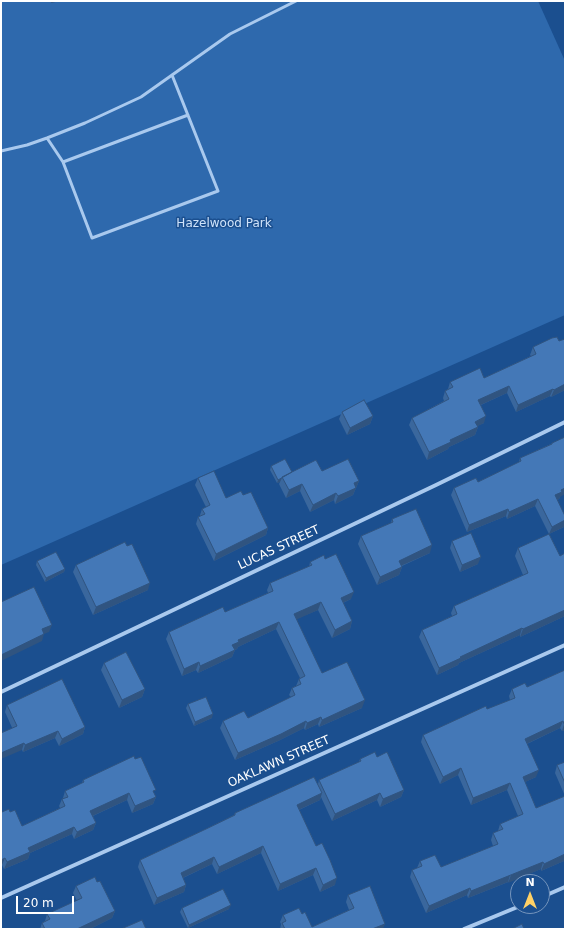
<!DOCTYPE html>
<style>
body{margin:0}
#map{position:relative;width:566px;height:930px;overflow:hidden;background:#1b4f8f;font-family:"DejaVu Sans",sans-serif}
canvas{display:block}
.frame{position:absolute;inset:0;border:2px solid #fff;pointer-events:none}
.north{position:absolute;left:510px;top:874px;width:40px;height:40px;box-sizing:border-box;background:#1b4f8f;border:1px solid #7695bc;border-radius:50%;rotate:0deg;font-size:11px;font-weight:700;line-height:16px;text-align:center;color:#fff}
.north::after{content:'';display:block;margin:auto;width:14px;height:18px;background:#ffd166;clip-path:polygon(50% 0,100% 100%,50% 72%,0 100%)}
.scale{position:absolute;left:16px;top:896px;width:58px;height:18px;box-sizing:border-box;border:2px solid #fff;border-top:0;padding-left:5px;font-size:12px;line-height:14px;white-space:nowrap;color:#fff;-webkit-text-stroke:3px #1b4f8f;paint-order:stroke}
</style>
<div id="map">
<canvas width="566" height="930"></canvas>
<div class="frame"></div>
<div class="north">N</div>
<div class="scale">20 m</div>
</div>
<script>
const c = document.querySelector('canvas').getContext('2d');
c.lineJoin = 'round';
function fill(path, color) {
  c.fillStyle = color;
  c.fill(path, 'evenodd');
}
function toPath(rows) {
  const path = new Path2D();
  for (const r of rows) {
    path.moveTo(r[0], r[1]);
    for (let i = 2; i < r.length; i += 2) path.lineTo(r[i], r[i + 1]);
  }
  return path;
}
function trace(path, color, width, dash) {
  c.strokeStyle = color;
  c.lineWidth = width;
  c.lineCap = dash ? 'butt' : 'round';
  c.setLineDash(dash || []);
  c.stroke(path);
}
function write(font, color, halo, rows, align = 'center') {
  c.font = font + ' "DejaVu Sans",sans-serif';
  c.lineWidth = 3;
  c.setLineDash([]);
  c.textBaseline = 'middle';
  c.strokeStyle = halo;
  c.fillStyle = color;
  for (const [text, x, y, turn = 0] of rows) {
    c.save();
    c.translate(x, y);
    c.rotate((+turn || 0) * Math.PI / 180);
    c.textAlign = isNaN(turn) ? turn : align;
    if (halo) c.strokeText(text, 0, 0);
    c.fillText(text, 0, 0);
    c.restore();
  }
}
fill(toPath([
 [1,1,538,1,565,61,565,315,1,565]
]), '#2e69ad');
trace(toPath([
 [47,138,63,162,92,238,218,191,172,75],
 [1,151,27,145,47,138,85,123,141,97,230,34,296,1],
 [63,162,188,115]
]), '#a9c9ee', 3);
trace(toPath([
 [1,692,436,485,565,422],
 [542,897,565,887],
 [1,898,565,645],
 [464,929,520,906]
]), '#a9c9ee', 4);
fill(toPath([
 [565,339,565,390,551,397,550,396,516,412,507,393,481,405,484,423,477,426,478,427,475,435,449,447,448,449,427,460,409,425,412,418,444,401,443,398,445,391,448,389,450,382,484,378,531,356,530,355,533,347,559,341],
 [342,412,373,416,370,424,347,435,339,419],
 [552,443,560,497,559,499,557,500,565,516,565,525,564,527,549,534,535,506,507,519,506,516,467,532,451,495,454,488,478,482,519,462,520,458,551,444],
 [271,466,292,472,322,471,359,481,353,495,335,504,334,500,310,512,300,491,286,498,279,484,280,482,277,483,270,470],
 [198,478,226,498,243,495,268,528,266,535,214,561,196,524,198,517,200,516,200,515,202,509,206,507,195,485],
 [392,519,430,553,402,566,402,567,399,575,377,585,358,544,361,536,391,523],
 [452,541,478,564,460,572,450,548],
 [518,548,560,556,565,553,565,616,520,637,520,635,459,663,458,665,437,675,419,637,422,630,452,616,451,613,454,606,523,575,515,556],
 [325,559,351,599,343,603,352,621,350,629,332,638,318,610,296,619,322,673,362,708,319,727,318,724,305,730,304,728,278,741,235,760,220,728,223,721,248,718,291,697,289,695,292,688,296,686,299,679,300,678,276,629,238,647,237,649,235,650,232,657,198,673,196,670,182,676,166,639,169,632,225,612,268,593,267,590,270,583,309,567,310,562],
 [37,561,65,569,64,572,45,582,36,565],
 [76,565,148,590,93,615,73,572],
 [104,663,145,689,142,697,119,708,101,670],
 [565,670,565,730,562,731,560,728,527,744,536,777,525,782,536,808,565,796,555,773,557,765,565,762,565,859,564,861,541,871,541,869,468,898,467,895,426,913,410,877,412,870,417,868,420,861,441,867,493,846,491,840,493,833,498,831,500,824,518,816,507,790,471,805,458,775,440,784,421,742,423,735,510,700,509,696,512,689,527,687],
 [188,704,212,718,194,726,186,708],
 [7,705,85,727,83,734,59,746,55,738,23,752,5,712],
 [377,757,404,790,401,797,380,807,377,800,332,821,321,797,320,800,299,810,335,885,320,892,313,875,278,891,261,853,217,874,212,864,183,878,186,885,184,892,154,905,138,867,140,860,206,829,234,815,235,813,318,784,319,780,359,762,360,759],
 [83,780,154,794,156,797,153,804,132,813,127,800,93,816,96,823,93,830,74,839,72,834,30,853,28,859,4,869,2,865,1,866,1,810,2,812,10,812,22,826,60,808,59,806,62,799,63,799,63,798,65,791,82,783],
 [97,882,115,911,112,918,90,929,40,929,42,923,45,921,47,914,77,901,73,893,76,886],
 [348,895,383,929,280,929,281,924,280,922,283,915,302,914,312,927,349,910,346,902],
 [182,908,229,909,188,928,180,912]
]), '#3a679d');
fill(toPath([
 [52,1,60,1,51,3],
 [565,384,565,390,551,397,554,390],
 [509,386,507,393,476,407,478,400],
 [553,389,550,396,516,412,518,405],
 [373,416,370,424,347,435,350,428],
 [486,416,484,423,472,429,475,422],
 [478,427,475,435,449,447,448,449,427,460,429,452,450,440],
 [282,478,280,482,277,483,278,480],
 [359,481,353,495,335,504,338,496,354,483],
 [302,484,300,491,286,498,289,490],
 [565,488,565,494,560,497,559,499,552,502,555,495,561,490],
 [336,493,334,500,310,512,313,505],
 [538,499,535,506,507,519,509,512],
 [508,509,506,516,467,532,469,525],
 [565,520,564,527,549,534,552,527],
 [268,528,266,535,214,561,216,554],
 [432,545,430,553,396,568,399,561],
 [481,557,478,564,460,572,462,565],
 [402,567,399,575,377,585,380,577],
 [65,569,64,572,45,582,46,578],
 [150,583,148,590,93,615,96,607],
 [354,592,351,599,338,605,341,598],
 [321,602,318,610,291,622,294,614],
 [565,610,565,616,520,637,523,629],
 [352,621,350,629,332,638,335,630],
 [279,622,276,629,238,647,237,649,230,652,232,645,238,640],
 [52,625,49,632,44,634,42,641,1,661,1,655,42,629],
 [522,628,520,635,459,663,458,665,437,675,439,668,460,657],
 [235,650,232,657,198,673,200,666],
 [199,662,196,670,182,676,184,669],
 [145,689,142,697,119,708,122,700],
 [365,700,362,708,319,727,322,720],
 [213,714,212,718,194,726,195,722],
 [321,717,318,724,305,730,307,723],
 [306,721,304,728,278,741,235,760,238,753],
 [563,721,560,728,522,746,525,739],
 [565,723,565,730,562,731,564,724],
 [85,727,83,734,59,746,62,739],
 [58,731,55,738,23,752,25,745],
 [24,743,22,750,1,759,1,753],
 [461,768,458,775,440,784,443,777],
 [539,770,536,777,521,784,523,777],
 [510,783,507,790,471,805,473,798],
 [404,790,401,797,380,807,383,799],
 [129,793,127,800,88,818,90,811],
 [322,793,320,800,294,812,297,805],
 [380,793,377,800,332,821,335,814],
 [156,797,153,804,132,813,135,806],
 [96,823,93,830,74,839,77,832],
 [74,827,72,834,30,853,28,859,4,869,7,862,28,848],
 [263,846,261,853,217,874,219,867],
 [565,854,565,859,564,861,541,871,544,864],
 [214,857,212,864,178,880,181,873],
 [5,858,2,865,1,866,1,860],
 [543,862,541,869,508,883,511,875],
 [316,868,313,875,278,891,280,884],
 [510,875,508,882,468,898,471,891],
 [337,878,335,885,320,892,323,885],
 [186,885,184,892,154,905,157,898],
 [470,888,467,895,426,913,429,906],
 [231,905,229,909,188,928,189,925],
 [115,911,112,918,90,929,77,929],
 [385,924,383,929,372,929]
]), '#305480');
const building = toPath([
 [557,337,559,341,565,339,565,384,554,390,553,389,518,405,509,386,478,400,486,416,475,422,478,427,450,440,451,442,429,452,412,418,449,399,445,391,453,387,450,382,480,368,484,378,536,354,533,347,552,338,557,337],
 [364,400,373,416,350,428,342,412,364,400],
 [565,437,565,488,561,490,562,492,555,495,565,516,565,520,552,527,538,499,509,512,508,509,469,525,454,488,476,478,478,482,521,461,520,458,552,444,552,443,565,437],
 [285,459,292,472,278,480,271,466,285,459],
 [348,459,359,481,354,483,356,488,338,496,336,493,313,505,302,484,289,490,282,477,316,460,322,471,348,459],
 [214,471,226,498,241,491,243,495,251,492,268,528,216,554,198,517,205,514,202,509,210,505,198,478,214,471],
 [416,509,432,545,399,561,402,567,380,577,361,536,393,522,392,519,416,509],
 [471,533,481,557,462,565,452,541,471,533],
 [549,534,560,556,565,553,565,610,523,629,522,628,460,657,461,658,439,668,422,630,457,614,454,606,528,573,518,548,549,534],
 [125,542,127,546,132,544,150,583,96,607,76,565,125,542],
 [56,552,65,569,46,578,37,561,56,552],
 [336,554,354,592,341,598,352,621,335,630,321,602,294,614,322,673,347,662,365,700,322,720,321,717,307,723,306,721,281,734,238,753,223,721,244,711,248,718,295,695,292,688,301,684,299,679,305,676,279,622,238,640,239,642,232,645,235,650,200,666,199,662,184,669,169,632,223,607,225,612,273,591,270,583,312,565,310,562,324,555,325,559,336,554],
 [34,587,52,625,42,629,44,634,1,655,1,602,34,587],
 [126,652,145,689,122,700,104,663,126,652],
 [565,670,565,723,564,724,563,721,525,739,539,770,523,777,536,808,565,796,565,854,544,864,543,862,471,891,470,888,429,906,412,870,422,866,420,861,435,855,441,867,498,844,493,833,503,829,500,824,523,814,510,783,473,798,461,768,443,777,423,735,486,706,487,709,515,698,512,689,525,683,527,687,565,670],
 [62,679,85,727,62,739,58,731,25,745,24,743,1,753,1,733,17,726,7,705,62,679],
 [206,697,213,714,195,722,188,704,206,697],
 [375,752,377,757,387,752,404,790,383,799,380,793,335,814,319,780,361,761,360,759,375,752],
 [134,756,135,759,141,757,156,790,153,791,156,797,135,806,129,793,90,811,96,823,77,832,74,827,28,848,30,852,7,862,5,858,1,860,1,810,2,812,9,809,10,812,15,810,22,826,65,806,62,799,68,797,65,791,84,782,83,780,134,756],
 [565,762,565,783,557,765,565,762],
 [314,777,322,793,297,805,316,846,322,843,330,860,337,878,323,885,316,868,280,884,263,846,219,867,214,857,181,873,186,885,157,898,140,860,206,829,235,815,235,813,314,777],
 [95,877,97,882,100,881,115,911,77,929,45,929,42,923,50,919,47,914,82,898,76,886,95,877],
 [370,886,385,924,372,929,285,929,282,923,286,921,283,915,299,908,302,914,305,912,312,927,354,908,348,895,370,886],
 [223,889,231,905,189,925,182,908,223,889],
 [142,920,146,929,121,929,142,920],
 [522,924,524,929,512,929,522,924]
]);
fill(building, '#4478b7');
trace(building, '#305480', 1);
write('12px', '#cfe3fa', '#1b4f8f', [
 ["Hazelwood Park",224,224]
]);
write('12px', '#fff', '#1b4f8f', [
 ["LUCAS STREET",279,548,-25],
 ["OAKLAWN STREET",279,762,-24]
]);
</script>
